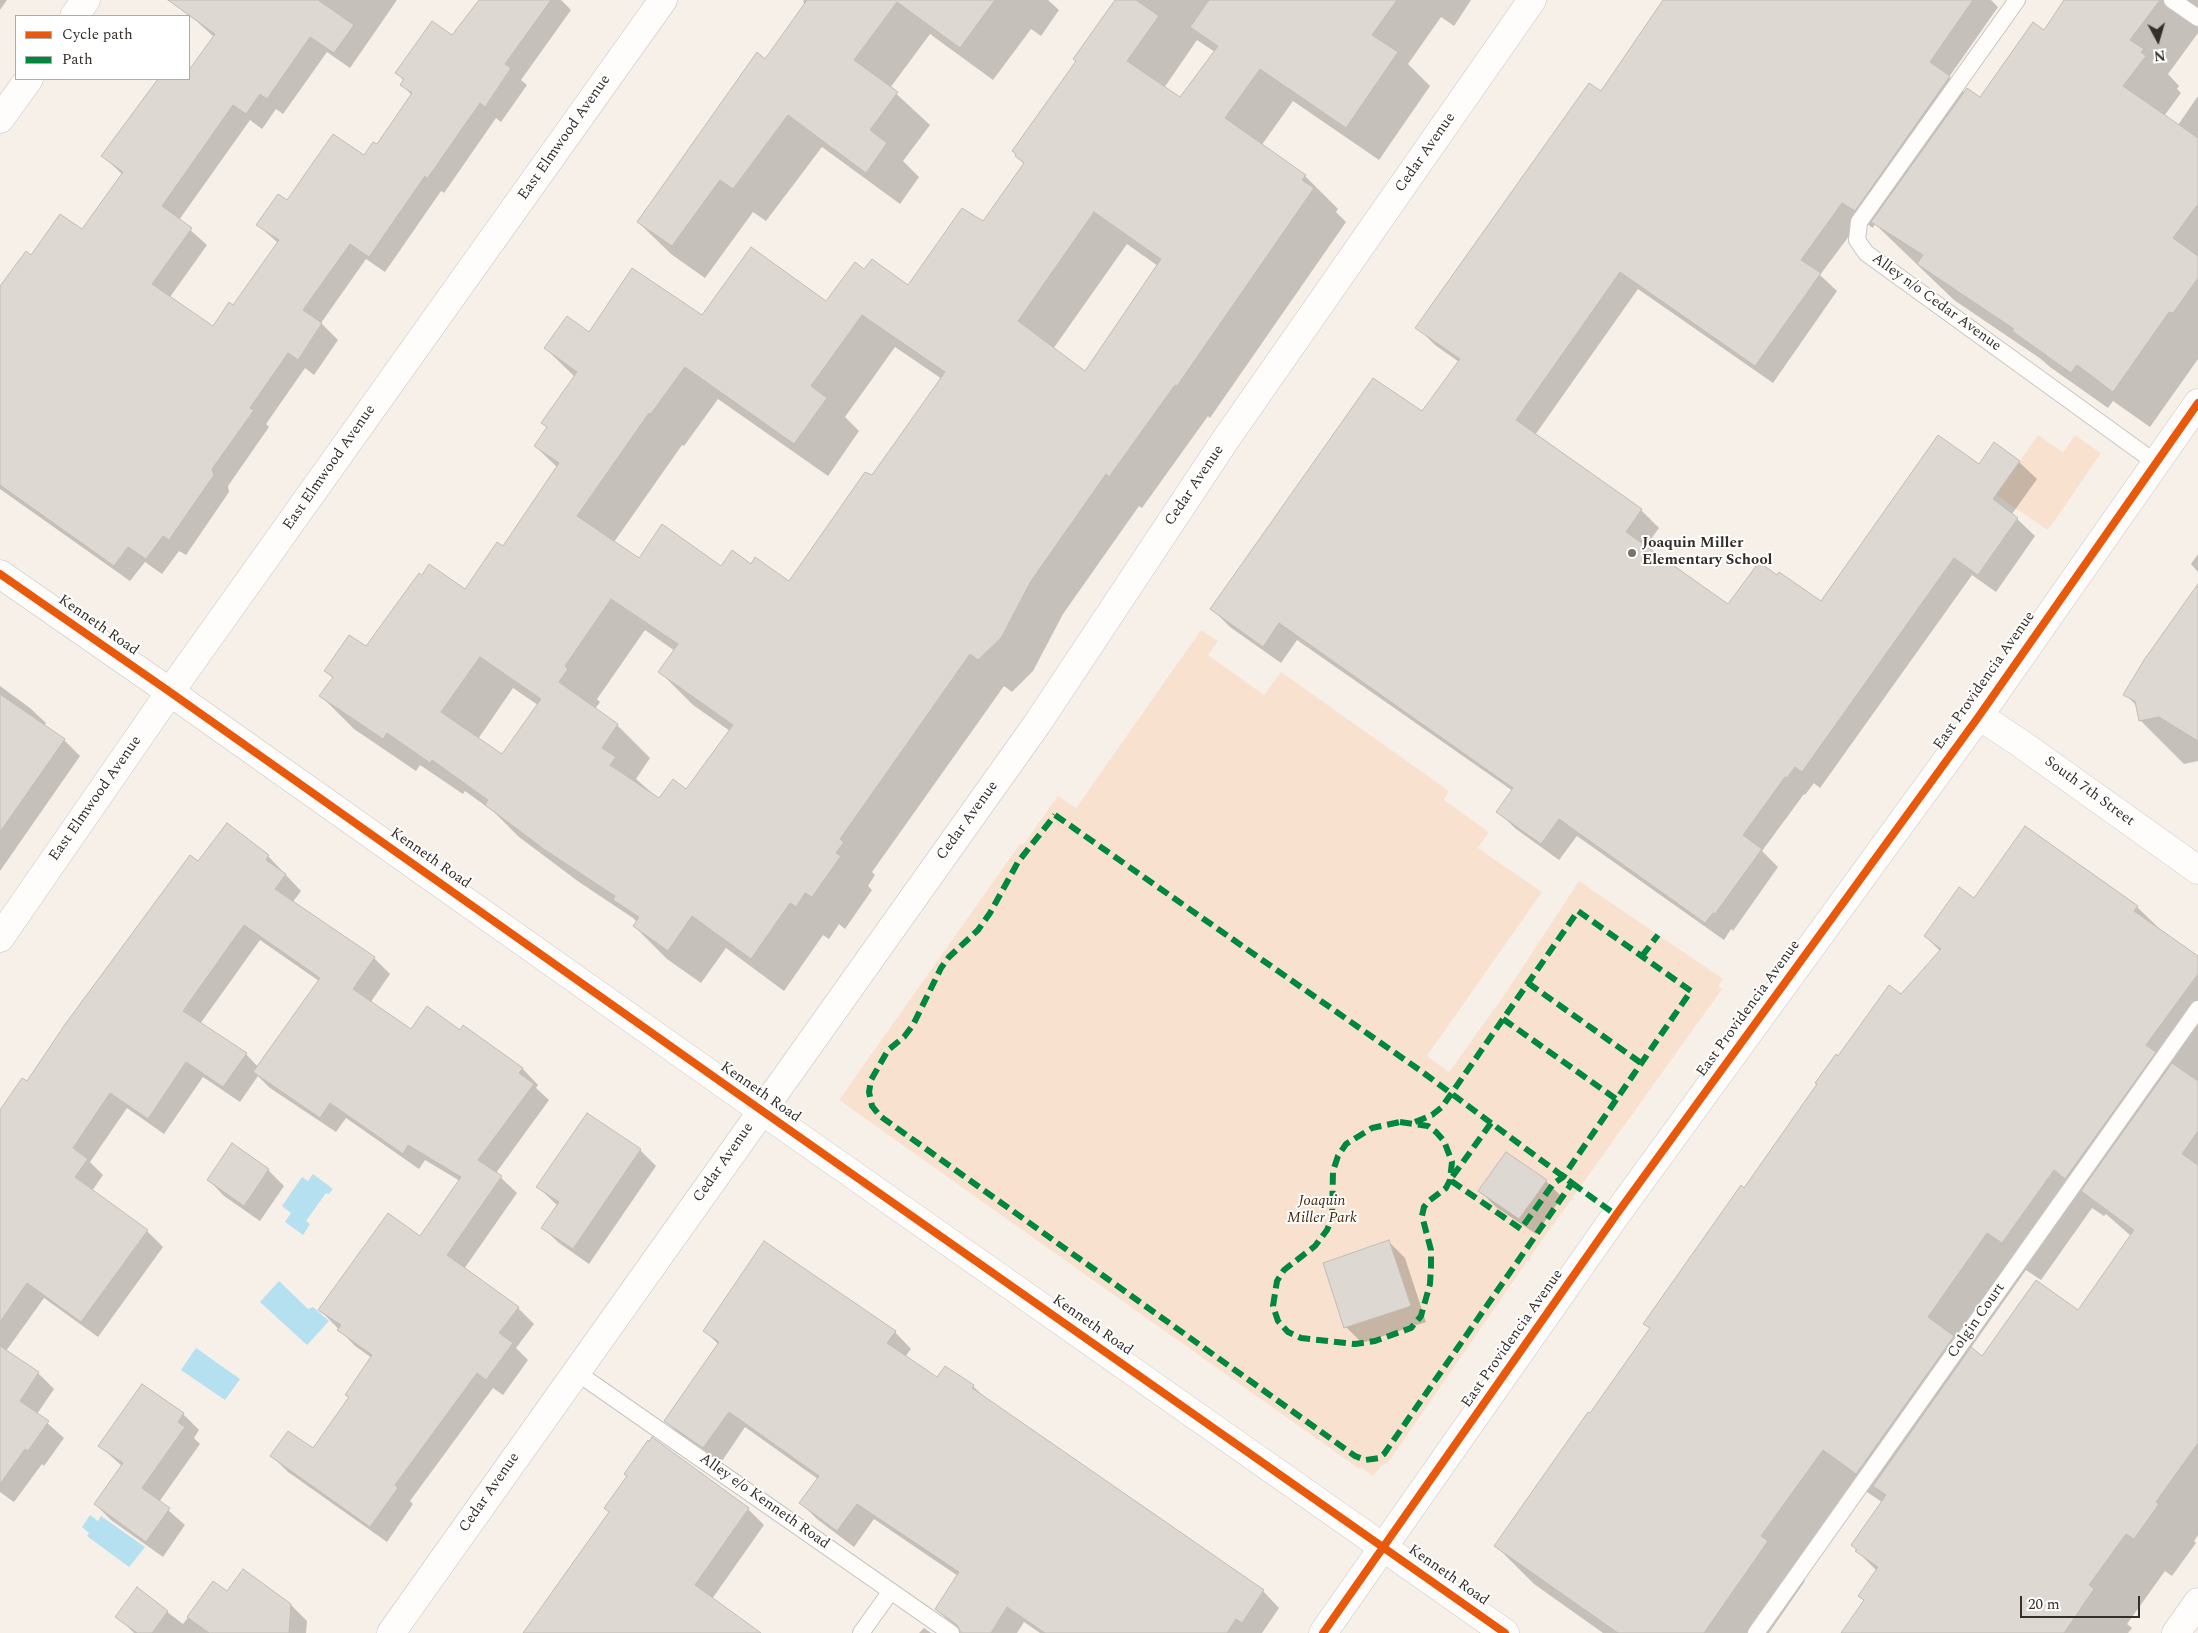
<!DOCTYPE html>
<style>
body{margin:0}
#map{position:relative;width:2198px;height:1633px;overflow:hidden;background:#f7f0e9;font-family:Spectral,serif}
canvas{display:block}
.legend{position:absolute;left:15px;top:15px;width:175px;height:65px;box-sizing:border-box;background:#fff;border:1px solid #aeacaa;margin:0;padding:6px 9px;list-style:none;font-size:15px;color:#342f2a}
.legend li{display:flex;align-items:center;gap:10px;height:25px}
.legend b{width:25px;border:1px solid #aeacaa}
.north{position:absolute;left:2133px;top:15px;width:50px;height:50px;-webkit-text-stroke:4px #fff;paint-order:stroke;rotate:174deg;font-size:14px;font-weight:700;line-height:20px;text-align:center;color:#342f2a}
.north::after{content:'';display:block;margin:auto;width:18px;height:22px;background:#342f2a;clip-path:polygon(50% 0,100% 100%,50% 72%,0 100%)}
.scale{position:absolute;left:2020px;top:1596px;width:120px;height:22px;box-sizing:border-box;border:2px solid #342f2a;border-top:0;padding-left:6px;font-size:15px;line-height:18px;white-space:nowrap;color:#342f2a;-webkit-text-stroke:4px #fff;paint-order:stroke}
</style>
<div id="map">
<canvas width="2198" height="1633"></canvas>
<ul class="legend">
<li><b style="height:6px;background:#e8590c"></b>Cycle path</li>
<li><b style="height:6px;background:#00873e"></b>Path</li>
</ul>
<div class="north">N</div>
<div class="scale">20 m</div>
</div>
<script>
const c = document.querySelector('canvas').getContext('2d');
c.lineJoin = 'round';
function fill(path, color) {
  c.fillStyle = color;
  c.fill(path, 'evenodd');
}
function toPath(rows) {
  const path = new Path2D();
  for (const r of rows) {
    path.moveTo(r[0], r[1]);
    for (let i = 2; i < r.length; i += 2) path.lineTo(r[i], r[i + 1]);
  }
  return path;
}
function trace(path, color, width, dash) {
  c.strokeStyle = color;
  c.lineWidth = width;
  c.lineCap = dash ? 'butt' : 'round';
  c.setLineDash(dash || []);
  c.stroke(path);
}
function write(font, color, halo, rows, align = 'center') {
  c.font = font + ' Spectral,serif';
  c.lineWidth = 4;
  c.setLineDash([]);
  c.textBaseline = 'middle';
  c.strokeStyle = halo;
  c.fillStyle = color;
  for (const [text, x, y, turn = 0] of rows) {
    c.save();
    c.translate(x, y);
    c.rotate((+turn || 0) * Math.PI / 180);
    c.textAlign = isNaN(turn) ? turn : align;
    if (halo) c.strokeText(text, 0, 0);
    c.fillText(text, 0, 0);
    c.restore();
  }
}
fill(toPath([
 [2038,435,2063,452,2075,435,2101,453,2048,530,1996,495],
 [1201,630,1218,641,1208,655,1264,695,1281,672,1449,791,1444,800,1489,832,1478,848,1542,892,1427,1056,1449,1072,1503,997,1579,881,1723,979,1718,986,1722,989,1530,1257,1387,1464,1382,1465,1373,1476,1362,1468,1358,1468,839,1100,1020,844,1023,845,1058,796,1076,808]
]), '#f8e2cf');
fill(toPath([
 [313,1174,333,1189,329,1194,326,1193,306,1221,310,1224,303,1235,285,1222,291,1213,282,1206,302,1177,308,1181],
 [279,1281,308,1309,313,1307,329,1321,307,1345,260,1302],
 [196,1348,240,1379,225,1400,181,1370],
 [90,1515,98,1521,101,1516,145,1547,129,1567,87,1536,89,1533,82,1527]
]), '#b4e0ef');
fill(toPath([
 [0,0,7,0,0,10],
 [201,0,397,0,350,68,327,52,283,114,276,109,262,129,250,120,179,220,207,245,170,297,213,328,233,307,278,243,258,225,287,202,364,157,377,146,412,95,402,85,404,81,397,73,453,37,480,0,561,0,571,10,521,80,527,85,501,122,496,118,444,193,441,191,385,272,366,259,321,323,338,340,314,375,305,368,266,424,269,427,228,486,229,492,186,555,179,551,162,574,145,562,130,581,0,489,0,288,32,257,82,231,123,175,103,156,160,79,168,79,178,86,184,79,189,79,189,72,214,37,190,15],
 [804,0,1048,0,1059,10,1041,36,1031,29,993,80,930,34,890,88,930,125,903,161,919,177,900,204,822,147,766,221,753,212,705,278,671,254,638,222,765,60,805,4,803,2],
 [1117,0,1471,0,1454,26,1441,17,1408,64,1430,86,1379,160,1293,101,1261,146,1305,176,1338,209,1336,212,1346,222,1210,418,1208,416,1142,508,1139,506,1063,614,1033,671,1012,692,1004,686,872,872,875,875,868,886,872,890,845,929,839,924,829,939,823,935,784,991,726,948,701,983,667,959,634,926,637,922,633,918,579,882,519,837,494,812,465,791,463,794,420,765,416,771,354,729,321,696,333,678,326,671,465,591,503,548,557,467,535,446,548,428,543,423,575,377,545,348,589,333,702,316,826,302,864,271,909,287,983,223,1024,164,1016,156],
 [1197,40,1215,52,1180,99,1164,88],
 [1127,244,1158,266,1085,373,1053,349],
 [895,347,942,379,873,477,789,583,751,566,721,568,640,559,614,542,682,445,684,446,718,399,828,476,859,431,845,417],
 [645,630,675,651,660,672,693,705,730,731,686,791,660,800,636,779,650,758,617,725,595,709,600,702,597,699],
 [513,688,538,705,502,756,478,739],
 [1664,0,1991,0,1998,7,1949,77,1965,93,1980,99,2044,32,2066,0,2198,0,2198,33,2168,74,2179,86,2177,89,2181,93,2164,116,2178,125,2198,96,2198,359,2150,427,2113,401,2108,408,2050,367,2041,359,1954,300,1875,224,1873,228,1861,220,1820,275,1837,291,1773,383,1638,289,1535,435,1641,510,1659,528,1645,547,1728,606,1777,576,1822,603,1979,466,2019,462,2037,479,2012,514,2035,536,1996,592,1972,575,1820,788,1814,783,1805,795,1804,794,1762,851,1778,867,1733,931,1731,929,1724,940,1577,836,1559,860,1516,829,1498,812,1513,791,1297,640,1281,663,1230,627,1212,609,1422,413,1459,362,1435,345,1417,327,1575,176],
 [2198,554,2198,572,2191,564],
 [2198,586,2198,761,2184,764,2140,720,2137,706,2125,694],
 [0,686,30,708,46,723,44,726,64,740,80,756,0,871],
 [227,825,268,856,301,891,292,903,374,958,390,974,370,1003,411,1030,460,1031,463,1027,523,1069,538,1085,536,1088,549,1100,496,1173,517,1193,464,1269,518,1308,534,1324,516,1348,528,1360,503,1395,493,1388,410,1501,413,1504,387,1542,288,1472,272,1456,313,1449,350,1398,372,1358,355,1346,320,1310,420,1238,460,1181,425,1160,419,1169,346,1118,336,1132,270,1088,258,1076,240,1102,203,1077,164,1134,127,1108,90,1162,103,1175,92,1191,147,1231,163,1247,98,1337,44,1298,6,1351,38,1373,54,1389,37,1414,64,1438,44,1466,42,1464,14,1502,0,1492,0,1119],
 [260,940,319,981,258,1067,246,1054,200,1024],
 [1974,900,2137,907,2165,934,2198,958,2198,1535,2194,1541,2196,1543,2172,1576,2165,1571,2127,1624,2132,1628,2128,1633,1843,1633,1865,1601,1860,1596,1877,1571,1857,1551,1882,1502,1861,1488,1799,1574,1805,1581,1769,1633,1603,1633,1534,1584,1496,1546,1651,1329,1645,1324,1839,1057,1901,996,1941,952,1925,936],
 [2092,1208,2104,1216,2106,1214,2131,1236,2079,1312,1982,1357,1970,1349,2026,1270,2041,1280],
 [232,1145,268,1170,284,1186,260,1221,224,1196,209,1180],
 [640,1150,656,1166,589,1264,559,1243,543,1228,558,1206,538,1187],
 [1506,1154,1546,1181,1562,1197,1536,1234,1496,1207,1480,1191],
 [1389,1242,1405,1258,1426,1322,1362,1343,1346,1327],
 [705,1331,895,1332,911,1349,905,1357,937,1379,946,1367,973,1386,986,1399,1263,1591,1279,1608,1262,1633,1040,1633,1024,1622,1017,1633,962,1633,936,1609,958,1576,874,1519,854,1547,817,1519,801,1503,818,1479,745,1427,720,1464,682,1437,666,1421,719,1345],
 [142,1386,183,1414,199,1430,194,1438,200,1444,159,1502,185,1525,163,1557,111,1520,95,1504,122,1466,100,1446],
 [653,1439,748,1509,764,1525,712,1599,752,1633,525,1633,610,1512],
 [214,1583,228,1593,291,1605,307,1621,306,1633,134,1633,117,1616,137,1589,183,1624],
 [924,1628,931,1633,919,1633]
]), '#0003');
const building = toPath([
 [168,0,318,0,354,25,334,53,310,37,267,99,260,94,246,114,233,105,162,206,192,228,152,284,213,326,229,302,233,305,279,240,256,225,278,194,287,200,333,134,364,155,373,142,377,144,412,93,400,85,404,79,395,73,432,21,452,35,479,0,551,0,505,64,511,68,485,107,480,103,427,179,425,176,369,257,350,244,303,310,322,323,298,360,288,353,250,408,254,410,212,469,214,475,169,540,163,536,146,559,128,547,114,566,0,485,0,286,26,251,31,255,60,214,82,229,123,172,101,156,158,79,189,79,189,70,215,34,168,0],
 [807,0,995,0,960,48,897,2,854,60,898,92,870,130,887,143,866,173,788,115,733,189,720,180,672,246,637,222,757,52,765,59,807,0],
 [1115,0,1136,0,1159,16,1127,61,1180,97,1218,46,1190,27,1209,0,1397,0,1372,35,1398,52,1346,128,1260,69,1225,118,1306,175,1302,180,1314,188,1177,386,1175,385,1109,477,1106,474,1031,581,1001,638,978,660,970,654,840,839,844,842,836,853,841,856,812,897,805,893,796,907,790,903,751,959,692,916,668,951,633,926,639,917,613,900,615,896,545,850,485,805,488,800,432,760,430,763,387,733,383,739,319,696,333,677,324,671,349,635,366,646,419,573,422,575,429,564,465,589,497,542,503,546,559,463,534,446,547,427,541,423,577,372,544,348,567,316,589,332,632,268,702,315,751,247,826,301,855,262,864,269,872,259,908,285,962,208,983,221,1024,163,1015,156,1016,154,1012,151,1076,61,1073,59,1115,0],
 [1094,212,1161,259,1085,371,1018,321,1094,212],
 [862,315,945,372,872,475,865,472,789,581,755,557,751,564,732,550,721,566,662,524,639,558,577,516,649,413,650,415,685,367,794,444,827,398,811,386,862,315],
 [611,599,678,644,658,672,733,725,686,789,673,779,659,798,610,765,616,757,602,748,618,724,559,682,568,669,565,666,611,599],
 [480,657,541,699,502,754,441,712,480,657],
 [1663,0,1973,0,1930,62,1950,76,1855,211,1842,203,1801,260,1821,273,1755,366,1620,272,1516,420,1642,509,1626,532,1728,604,1759,562,1777,575,1779,572,1821,601,1938,435,1979,464,1994,442,2020,461,1993,499,2018,518,1978,575,1954,558,1802,772,1795,767,1787,778,1785,777,1743,835,1762,849,1715,914,1713,913,1705,923,1559,819,1541,844,1496,812,1513,788,1279,623,1263,647,1210,609,1373,378,1422,411,1460,359,1415,328,1589,83,1601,91,1663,0],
 [2064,0,2160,0,2130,40,2144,49,2141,52,2146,56,2123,86,2198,138,2198,204,2173,238,2198,256,2198,278,2173,313,2169,312,2113,392,2077,365,2071,373,2012,331,2014,329,1917,264,1923,255,1871,222,1967,88,1980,97,2033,22,2044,30,2064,0],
 [2198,584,2198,741,2159,717,2139,721,2135,701,2123,695,2144,660,2198,584],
 [0,694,65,739,0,832,0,694],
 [227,823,269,855,266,860,286,874,275,889,375,957,353,989,411,1029,427,1006,460,1030,463,1025,523,1068,519,1073,534,1084,478,1160,502,1176,447,1255,519,1307,499,1333,513,1343,486,1380,477,1373,395,1485,398,1488,370,1527,270,1456,288,1431,313,1448,349,1397,345,1395,372,1355,337,1330,341,1325,318,1310,388,1213,420,1236,461,1177,408,1145,403,1154,330,1103,320,1118,253,1072,320,978,244,925,183,1011,247,1053,223,1087,186,1062,148,1119,110,1093,73,1148,88,1159,75,1177,148,1230,81,1322,27,1283,0,1322,0,1110,22,1078,27,1081,66,1023,190,855,198,861,227,823],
 [2025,826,2138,906,2134,911,2198,956,2198,974,2146,1045,2156,1052,2065,1179,2054,1170,2002,1243,1987,1233,1928,1317,1954,1336,1856,1474,1823,1450,1761,1536,1768,1541,1704,1633,1618,1633,1494,1546,1588,1412,1590,1413,1650,1328,1643,1324,1741,1185,1744,1188,1817,1084,1815,1083,1836,1054,1838,1056,1889,985,1901,994,1941,949,1924,936,1959,887,1974,898,2025,826],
 [2172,1063,2198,1081,2198,1131,2182,1154,2198,1165,2198,1443,2156,1502,2159,1504,2134,1539,2126,1534,2089,1585,2094,1589,2064,1633,1841,1633,1864,1600,1858,1596,1878,1567,1855,1551,1857,1550,1851,1545,1886,1495,1873,1486,1971,1347,1982,1356,2036,1280,2078,1310,2134,1230,2081,1191,2172,1063],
 [587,1113,641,1149,573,1249,541,1228,559,1202,536,1187,587,1113],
 [232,1143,269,1169,244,1206,207,1180,232,1143],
 [1506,1152,1547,1180,1519,1219,1478,1191,1506,1152],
 [1389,1240,1411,1306,1344,1328,1323,1263,1389,1240],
 [764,1241,896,1331,887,1343,937,1377,945,1366,974,1385,972,1388,1264,1590,1242,1623,1236,1619,1227,1633,1045,1633,1007,1607,991,1633,961,1633,957,1625,935,1609,959,1572,857,1504,837,1531,799,1503,819,1476,729,1412,703,1448,664,1421,719,1342,703,1331,764,1241],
 [0,1346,39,1372,20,1401,49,1421,28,1451,25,1449,0,1484,0,1346],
 [142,1384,184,1413,178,1422,185,1427,142,1488,170,1508,146,1542,94,1504,123,1463,98,1446,142,1384],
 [652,1437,749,1508,695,1585,761,1633,523,1633,609,1512,604,1508,627,1476,624,1474,648,1440,649,1442,652,1437],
 [243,1569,291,1604,289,1633,209,1633,187,1617,213,1581,227,1591,243,1569],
 [137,1587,168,1611,152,1633,137,1633,115,1617,137,1587]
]);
fill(building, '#ded8d3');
trace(building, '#c2bcb7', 1);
const service = toPath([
 [2017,0,1859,222,1857,240,1866,253,2156,463],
 [2172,0,2198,18],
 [576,1372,951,1633],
 [861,1633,891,1591],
 [1756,1633,2198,1009]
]);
const minor = toPath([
 [74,16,86,0],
 [0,119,29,79],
 [1979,716,2020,743,2198,870],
 [0,938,170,692,663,0],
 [391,1633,1037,724,1226,439,1532,0],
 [1323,1633,1616,1215,1979,716,2198,403],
 [2176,1633,2198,1602]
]);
const tertiary = toPath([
 [0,574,170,692,724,1084,1505,1633]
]);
trace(service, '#c9c4bf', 18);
trace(minor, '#c9c4bf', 29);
trace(tertiary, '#c9c4bf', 29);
trace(service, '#fefdfc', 16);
trace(minor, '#fefdfc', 28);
trace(tertiary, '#fefdfc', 28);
trace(toPath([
 [1055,815,1421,1071,1572,1183,1384,1454,1379,1458,1365,1460,1355,1456,880,1116,872,1106,869,1092,871,1080,888,1050,904,1037,913,1025,941,968,949,957,978,930,990,913,1018,862,1055,815],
 [1642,956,1658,935],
 [1528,983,1641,1063],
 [1503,1019,1616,1099],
 [1400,1122,1428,1126,1436,1132,1444,1141,1452,1162,1450,1180,1446,1188,1429,1201,1424,1207,1422,1216,1431,1250,1431,1266,1430,1284,1421,1316,1411,1328,1375,1341,1355,1344,1301,1338,1288,1332,1278,1321,1273,1306,1277,1281,1284,1270,1315,1246,1327,1230,1332,1218,1333,1171,1338,1156,1346,1144,1372,1128,1400,1122],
 [1415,1122,1432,1115,1442,1107,1578,911,1691,991,1563,1177,1553,1184,1521,1229,1450,1180,1491,1123],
 [1572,1183,1616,1215]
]), '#00873e', 6, [12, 6]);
trace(toPath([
 [0,574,170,692,724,1084,1505,1633],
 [1323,1633,1616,1215,1979,716,2198,403]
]), '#e8590c', 8);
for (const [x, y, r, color] of [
 [1632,553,5,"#78736d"]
]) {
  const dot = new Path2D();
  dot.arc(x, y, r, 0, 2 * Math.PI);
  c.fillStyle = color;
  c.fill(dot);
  trace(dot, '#fff', 2);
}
write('15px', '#342f2a', '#fff', [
 ["East Elmwood Avenue",565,138,-55],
 ["Cedar Avenue",1426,153,-55],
 ["Alley n/o Cedar Avenue",1936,303,36],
 ["East Elmwood Avenue",330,468,-55],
 ["Cedar Avenue",1195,486,-56],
 ["Kenneth Road",98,626,35],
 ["East Providencia Avenue",1985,681,-55],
 ["South 7th Street",2089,792,36],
 ["East Elmwood Avenue",96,799,-55],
 ["Cedar Avenue",968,821,-54],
 ["Kenneth Road",430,859,35],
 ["East Providencia Avenue",1749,1009,-54],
 ["Kenneth Road",760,1093,35],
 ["Cedar Avenue",724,1163,-55],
 ["Colgin Court",1977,1321,-55],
 ["Kenneth Road",1092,1326,35],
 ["East Providencia Avenue",1513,1339,-55],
 ["Cedar Avenue",490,1493,-55],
 ["Alley e/o Kenneth Road",764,1502,35],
 ["Kenneth Road",1448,1576,35]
]);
write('bold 15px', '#342f2a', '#fff', [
 ["Joaquin Miller",1642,544],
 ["Elementary School",1642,561]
], 'left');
write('italic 15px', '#472909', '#fff', [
 ["Joaquin",1322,1202],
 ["Miller Park",1322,1219]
]);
</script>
